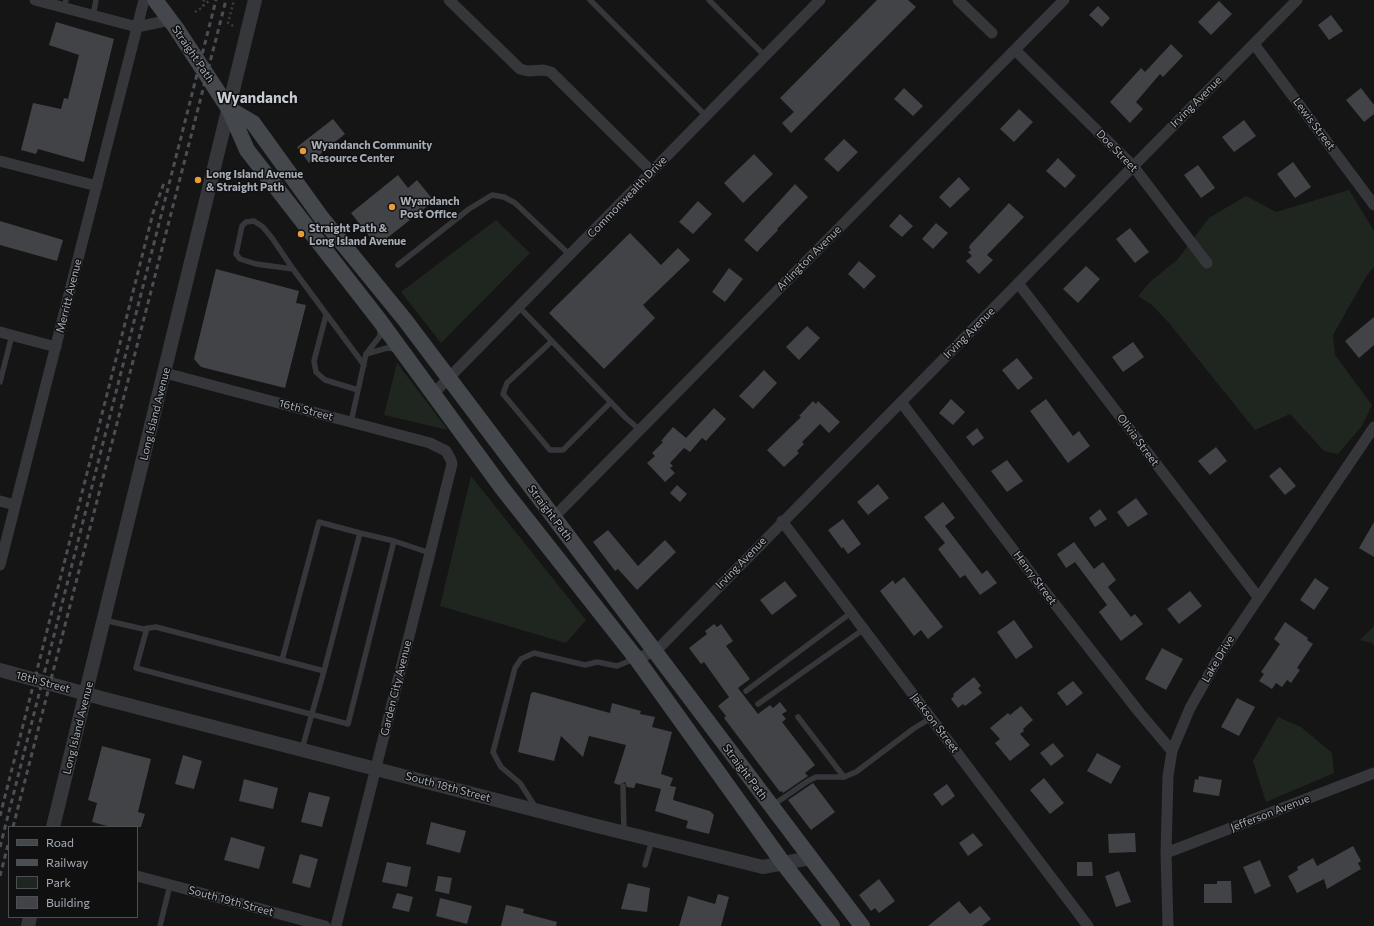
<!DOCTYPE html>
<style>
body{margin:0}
#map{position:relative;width:1374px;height:926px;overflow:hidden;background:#151516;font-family:Commissioner,sans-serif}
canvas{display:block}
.legend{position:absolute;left:8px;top:826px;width:130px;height:92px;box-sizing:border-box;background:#101011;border:1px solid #4c4f53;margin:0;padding:5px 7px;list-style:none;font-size:12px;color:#a7adb6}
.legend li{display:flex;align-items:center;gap:8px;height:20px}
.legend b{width:20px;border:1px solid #4c4f53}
</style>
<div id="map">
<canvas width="1374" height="926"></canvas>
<ul class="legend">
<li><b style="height:5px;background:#44474b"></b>Road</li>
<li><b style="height:5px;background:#4b4e52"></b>Railway</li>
<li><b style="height:11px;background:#1f261f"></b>Park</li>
<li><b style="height:11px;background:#414346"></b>Building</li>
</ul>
</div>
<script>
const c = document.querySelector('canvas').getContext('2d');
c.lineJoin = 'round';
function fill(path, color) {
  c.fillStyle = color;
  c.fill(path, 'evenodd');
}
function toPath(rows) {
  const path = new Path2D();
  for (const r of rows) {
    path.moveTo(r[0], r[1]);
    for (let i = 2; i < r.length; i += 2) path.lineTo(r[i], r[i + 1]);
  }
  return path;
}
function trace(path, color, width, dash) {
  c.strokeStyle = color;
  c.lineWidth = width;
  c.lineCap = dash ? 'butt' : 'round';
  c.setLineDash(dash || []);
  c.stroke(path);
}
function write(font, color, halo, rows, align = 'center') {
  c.font = font + ' Commissioner,sans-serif';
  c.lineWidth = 3;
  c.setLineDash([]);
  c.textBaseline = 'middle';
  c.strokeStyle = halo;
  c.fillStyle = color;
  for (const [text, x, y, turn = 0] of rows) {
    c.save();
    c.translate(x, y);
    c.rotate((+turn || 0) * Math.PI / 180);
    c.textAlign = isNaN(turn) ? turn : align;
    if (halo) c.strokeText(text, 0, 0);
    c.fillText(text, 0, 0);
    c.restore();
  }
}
fill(toPath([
 [1349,190,1374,231,1374,267,1367,275,1333,335,1335,355,1372,405,1362,426,1338,454,1324,451,1290,414,1255,430,1169,323,1152,305,1138,296,1151,281,1177,260,1209,218,1246,196,1276,212],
 [496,220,530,253,441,343,401,292],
 [397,363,448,430,384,415],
 [471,476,586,620,566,643,440,606],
 [1374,626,1374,646,1372,643,1360,640],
 [1278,717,1301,727,1332,753,1334,773,1266,802,1253,761]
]), '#1f261f');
fill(toPath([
 [877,0,908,0,916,7,791,133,782,123,794,112,780,98],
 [1219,1,1232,14,1211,35,1198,22],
 [1098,6,1110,18,1102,27,1089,15],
 [1331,15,1343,31,1329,40,1318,25],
 [56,22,114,39,84,162,38,149,36,154,21,150,33,103,61,109,64,98,68,99,79,55,49,45],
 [1171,44,1183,56,1163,77,1160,74,1136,102,1143,109,1130,123,1110,102,1141,68,1145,72],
 [904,88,923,106,913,116,894,99],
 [1361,88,1374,105,1374,114,1364,122,1346,100],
 [1019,109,1033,122,1014,142,1000,129],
 [333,119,345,134,309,163,297,147],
 [1244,120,1256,136,1234,152,1222,137],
 [844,139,858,152,838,172,824,159],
 [754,154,773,174,743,203,724,183],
 [1058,158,1076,176,1065,188,1046,171],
 [1293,162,1311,187,1295,198,1277,174],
 [1198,165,1215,188,1201,198,1184,175],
 [398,175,408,188,417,180,434,201,377,246,351,213],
 [959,177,970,189,950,208,939,197],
 [795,184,808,197,777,229,778,230,757,252,744,240],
 [698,201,712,214,693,234,679,222],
 [1009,203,1024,217,987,255,993,260,979,274,966,261,972,256,968,252,971,250,969,248,970,245],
 [900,214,913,226,902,237,889,226],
 [0,221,63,240,57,261,0,245],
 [936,223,948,233,933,249,922,239],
 [1130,228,1149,252,1135,263,1116,239],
 [630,233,661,265,678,248,690,260,643,305,655,318,604,369,549,313],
 [859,261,876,276,864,289,848,274],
 [1086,266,1100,279,1078,303,1063,289],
 [729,268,743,279,725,302,712,292],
 [216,269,299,291,296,303,306,305,285,388,201,367,194,359],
 [1374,317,1374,345,1359,358,1345,341],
 [807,326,820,338,799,360,786,347],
 [1133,342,1144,357,1123,372,1112,357],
 [1017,358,1033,378,1018,390,1002,370],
 [764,370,777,383,753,409,739,396],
 [951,399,965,412,953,425,939,413],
 [1046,399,1073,436,1079,431,1090,446,1068,463,1030,411],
 [813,401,816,404,818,401,840,422,829,433,820,424,802,442,804,444,797,451,799,453,784,467,767,450,801,417,799,416],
 [714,408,726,419,706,441,702,438,690,452,684,448,670,463,673,466,670,468,675,473,665,482,647,463,655,456,652,453,663,442,661,441,673,427,686,438],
 [977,428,984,438,973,446,966,437],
 [1216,447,1227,461,1210,475,1198,461],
 [1007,460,1023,481,1007,492,991,471],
 [1280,467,1296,486,1285,495,1269,476],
 [878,484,889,498,868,515,857,502],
 [677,485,687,494,680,502,670,493],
 [1136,498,1148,514,1128,527,1117,512],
 [943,502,955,518,945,526,982,574,987,570,997,583,980,595,965,575,960,578,938,549,945,543,924,517],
 [1100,509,1107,519,1095,527,1089,518],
 [843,519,861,544,848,554,843,547,842,549,828,530],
 [1374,522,1374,557,1359,548],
 [608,530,638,566,665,540,676,552,637,590,618,569,615,571,593,542],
 [1074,542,1094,569,1103,562,1116,580,1108,587,1131,617,1135,614,1143,624,1121,641,1099,612,1107,605,1075,562,1066,568,1057,554],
 [904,577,943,627,928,639,921,630,914,636,880,591,893,580,895,584],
 [1315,578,1329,588,1314,610,1300,600],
 [785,581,797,596,772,615,760,600],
 [1190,591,1202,606,1179,624,1167,609],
 [1014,620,1033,647,1016,659,997,632],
 [1285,622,1308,638,1307,640,1313,644,1297,668,1300,670,1291,683,1287,680,1282,687,1276,683,1272,689,1259,681,1264,674,1261,672,1280,644,1274,639],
 [714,624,717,627,721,624,733,641,726,646,750,679,738,688,758,714,770,705,773,708,780,702,787,711,782,714,786,719,782,722,815,765,805,773,808,776,783,793,782,791,780,792,724,718,726,716,718,706,729,697,704,662,701,664,689,648,707,634,705,631],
 [1162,648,1183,659,1166,690,1145,679],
 [974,677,981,686,978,688,982,693,965,706,963,704,958,708,951,699,954,696,953,694],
 [1073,681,1083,693,1067,706,1057,693],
 [534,692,610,713,612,703,641,711,640,714,655,717,652,727,672,732,661,774,673,778,670,786,676,787,673,800,710,811,714,815,709,834,686,828,688,821,655,811,661,789,636,783,634,788,627,787,625,782,619,785,614,783,626,745,589,736,583,757,561,736,554,761,518,752,531,693],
 [1237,698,1255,707,1239,736,1221,727],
 [1021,706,1033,720,1023,729,1024,731,1020,734,1030,745,1010,761,995,743,1000,739,990,728,1008,713,1010,715],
 [1053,743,1064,756,1051,766,1040,753],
 [102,746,151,759,138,812,145,814,141,827,111,827,92,822,97,803,88,800],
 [1097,753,1121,766,1111,784,1087,771],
 [183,755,202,761,194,789,175,784],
 [1199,776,1222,780,1219,796,1193,792,1195,779,1198,780],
 [1044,778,1064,803,1050,814,1030,790],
 [244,779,278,788,273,809,239,801],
 [813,783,835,812,811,830,788,800],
 [947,784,955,796,942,806,933,794],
 [309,792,330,797,322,827,301,822],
 [431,822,466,831,460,853,426,844],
 [973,833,983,845,968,856,959,843],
 [1135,833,1136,852,1109,853,1108,834],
 [231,837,265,847,259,869,224,860],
 [1353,846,1361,861,1358,863,1361,869,1327,889,1324,879,1297,893,1288,876,1298,870,1297,867,1313,858,1317,866],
 [300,854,318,859,310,888,292,883],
 [1260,860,1271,886,1255,894,1243,867],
 [387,862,411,867,407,887,382,882],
 [1077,862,1092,862,1093,876,1077,876],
 [1119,871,1131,902,1116,907,1105,876],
 [438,876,452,878,449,894,435,891],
 [879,879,895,901,879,913,875,908,871,911,859,895],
 [1217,881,1231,881,1232,903,1204,903,1204,884,1217,884],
 [628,883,650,888,647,912,621,909],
 [397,893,413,897,409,912,392,908],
 [718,894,729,897,721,926,679,926,688,896,715,904],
 [440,898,472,906,467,924,436,916],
 [959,901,970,914,980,906,991,919,982,926,928,926],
 [506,905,524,909,523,913,557,922,556,926,501,926]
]), '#414346');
trace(toPath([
 [203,6,210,0],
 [195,12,203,7,204,0],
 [233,26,228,23,234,0]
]), '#3c3e42', 2.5, [2, 3]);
trace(toPath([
 [590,0,706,116],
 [709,0,765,56],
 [64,8,66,0],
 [93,16,96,0],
 [398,265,469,209,492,195,504,197,515,203,570,255],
 [293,269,256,264,240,259,236,254,242,226,246,222,254,221,263,227,272,238,293,269,364,365],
 [519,307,626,418,640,430],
 [326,315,314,361,316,372,325,380,358,390],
 [552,341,507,383,503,394,550,450,563,450,611,402],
 [366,354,387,348,397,349],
 [0,382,12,335],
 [351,422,366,354,380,336,380,329],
 [104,620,143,629,156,627,324,671,302,749],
 [147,628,136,668,348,724,394,541],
 [282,660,319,522,360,533],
 [324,671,360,533,394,541,430,553],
 [746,691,852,612],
 [758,704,864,629],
 [798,717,844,777],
 [623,786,624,833],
 [773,805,808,781,816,777,844,777,856,772,913,729,931,718],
 [536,808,520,783,501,767,493,752,515,668,521,659,534,653,585,665,597,662,617,666,634,659],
 [645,865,652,840],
 [160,926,170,885]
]), '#36373b', 5.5);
trace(toPath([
 [35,0,137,27,170,20],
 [449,0,520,69,528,71,543,70,551,72,651,171],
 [958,0,992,33],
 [1254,44,1374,205],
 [1015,50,1133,166,1207,263],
 [0,161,97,186],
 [1018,283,1258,597],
 [0,332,56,347],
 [165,373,430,443,446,451,451,460,452,464,430,553,336,926],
 [433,394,820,0],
 [901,402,1040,585,1139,712,1172,751],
 [0,501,15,505],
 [554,517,1064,0],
 [782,521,1088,926],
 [0,565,144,0],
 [636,658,655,652,1297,0],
 [1166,853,1374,773],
 [137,876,325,926],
 [1168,926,1166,853,1168,776,1172,751,1190,708,1220,655,1374,427]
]), '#36373b', 11);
trace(toPath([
 [0,670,105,699,593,825,763,867,810,858],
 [53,827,255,0],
 [28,926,30,917]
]), '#36373b', 14);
trace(toPath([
 [155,0,176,28,229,109,247,150,380,321,502,488,636,658,783,863,832,926],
 [229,109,253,123,321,217,405,320,862,926]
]), '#44474b', 16);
trace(toPath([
 [0,816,153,213,164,183],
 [13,827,226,0],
 [0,847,216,0],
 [0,876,9,841]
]), '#4b4e52', 3, [5, 4]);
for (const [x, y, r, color] of [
 [303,151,4,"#e89b3b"],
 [198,180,4,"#e89b3b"],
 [392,207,4,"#e89b3b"],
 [301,234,4,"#e89b3b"]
]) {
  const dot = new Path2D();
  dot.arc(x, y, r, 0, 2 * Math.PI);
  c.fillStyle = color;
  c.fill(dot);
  trace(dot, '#101011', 1.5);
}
write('11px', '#a7adb6', '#101011', [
 ["Straight Path",193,54,56],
 ["Irving Avenue",1196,102,-45],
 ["Lewis Street",1314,124,53],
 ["Doe Street",1117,151,46],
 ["Commonwealth Drive",627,197,-46],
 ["Arlington Avenue",809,258,-45],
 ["Merritt Avenue",69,296,-76],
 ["Irving Avenue",969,333,-45],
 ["16th Street",306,410,15],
 ["Long Island Avenue",155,414,-76],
 ["Olivia Street",1138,440,53],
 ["Straight Path",550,513,53],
 ["Irving Avenue",741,563,-46],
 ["Henry Street",1035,578,53],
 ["Lake Drive",1218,659,-59],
 ["18th Street",43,682,15],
 ["Garden City Avenue",396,688,-76],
 ["Jackson Street",935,723,53],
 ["Long Island Avenue",78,728,-76],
 ["Straight Path",745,772,53],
 ["South 18th Street",448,787,15],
 ["Jefferson Avenue",1270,813,-21],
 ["South 19th Street",231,901,15]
]);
write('bold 11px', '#a7adb6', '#101011', [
 ["Wyandanch Community",311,145],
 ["Resource Center",311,158],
 ["Long Island Avenue",206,174],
 ["& Straight Path",206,187],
 ["Wyandanch",400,201],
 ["Post Office",400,214],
 ["Straight Path &",309,228],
 ["Long Island Avenue",309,241]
], 'left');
write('bold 15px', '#c8ccd2', '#101011', [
 ["Wyandanch",257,98]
]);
</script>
